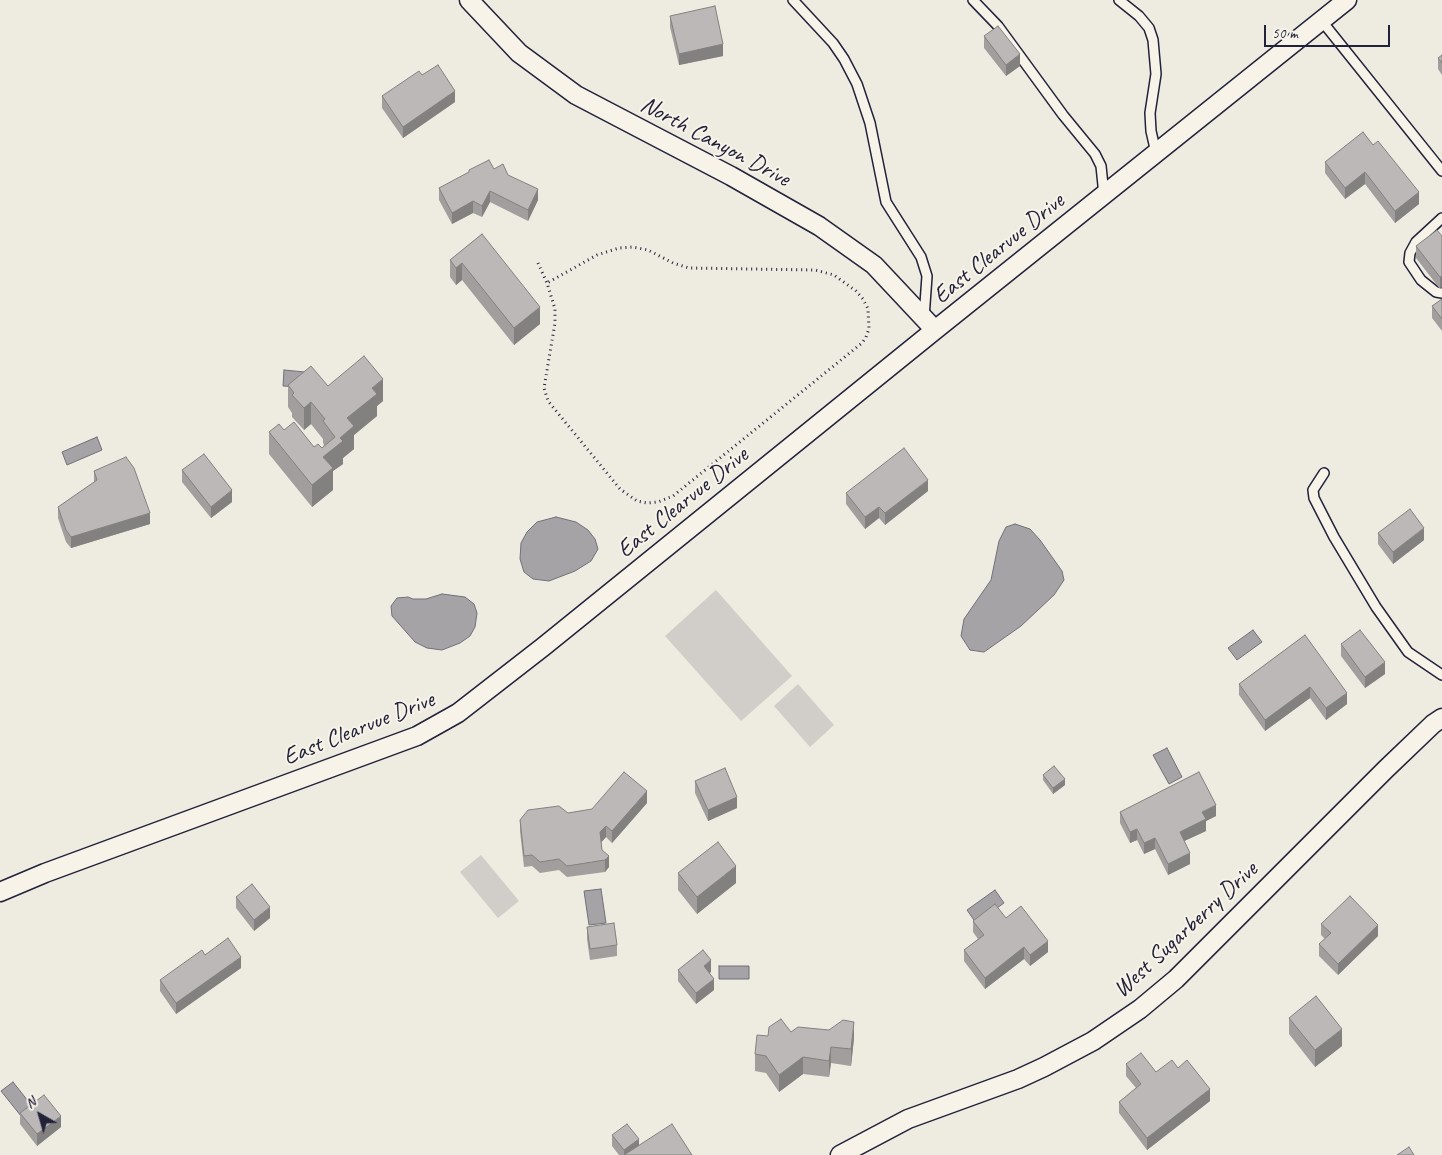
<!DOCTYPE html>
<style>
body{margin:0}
#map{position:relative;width:1442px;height:1155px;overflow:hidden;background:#eeebe1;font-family:Caveat,sans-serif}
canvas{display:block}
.north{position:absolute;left:15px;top:1090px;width:50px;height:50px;-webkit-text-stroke:4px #f7f3e8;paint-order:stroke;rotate:322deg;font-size:14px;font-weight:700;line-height:20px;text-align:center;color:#22223b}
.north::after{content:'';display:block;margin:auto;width:18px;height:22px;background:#22223b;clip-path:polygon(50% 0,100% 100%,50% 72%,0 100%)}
.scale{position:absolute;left:1264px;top:25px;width:126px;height:22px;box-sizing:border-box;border:2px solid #22223b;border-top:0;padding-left:6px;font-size:15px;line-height:18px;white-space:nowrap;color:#22223b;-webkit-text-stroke:4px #f7f3e8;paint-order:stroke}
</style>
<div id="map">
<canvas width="1442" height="1155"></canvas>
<div class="north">N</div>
<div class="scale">50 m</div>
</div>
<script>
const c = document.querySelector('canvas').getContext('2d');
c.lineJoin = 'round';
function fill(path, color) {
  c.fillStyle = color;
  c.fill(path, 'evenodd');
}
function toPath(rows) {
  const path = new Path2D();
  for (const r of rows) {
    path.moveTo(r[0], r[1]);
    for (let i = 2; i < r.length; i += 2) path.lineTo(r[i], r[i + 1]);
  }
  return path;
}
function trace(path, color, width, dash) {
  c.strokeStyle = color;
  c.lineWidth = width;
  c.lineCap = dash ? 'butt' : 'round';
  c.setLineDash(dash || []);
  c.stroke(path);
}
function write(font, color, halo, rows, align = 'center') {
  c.font = font + ' Caveat,sans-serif';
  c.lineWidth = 4;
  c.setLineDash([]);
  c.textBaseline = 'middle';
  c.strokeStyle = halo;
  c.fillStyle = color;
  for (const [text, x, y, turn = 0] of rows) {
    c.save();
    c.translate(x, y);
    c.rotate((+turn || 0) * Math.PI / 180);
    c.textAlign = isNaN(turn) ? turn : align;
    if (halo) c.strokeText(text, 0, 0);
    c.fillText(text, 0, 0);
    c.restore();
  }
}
fill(toPath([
 [716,590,792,676,741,721,665,636],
 [798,684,834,725,810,747,774,706],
 [481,855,519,901,498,918,460,872]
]), '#d1cdc9');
const water = toPath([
 [284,370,315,373,313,388,283,386,284,370],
 [97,437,102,450,67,465,62,452,97,437],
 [556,517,576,522,588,530,595,539,598,549,591,561,575,571,549,581,533,579,524,572,520,559,521,543,527,532,537,522,556,517],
 [1015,524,1030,529,1040,540,1062,571,1064,580,1054,595,1021,626,984,652,970,650,961,636,964,619,991,580,999,541,1006,527,1015,524],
 [442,594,465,597,474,604,477,613,475,627,470,636,460,643,442,650,427,648,415,642,392,616,391,606,397,598,408,597,413,599,426,599,442,594],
 [1253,630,1262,642,1237,660,1228,648,1253,630],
 [1167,748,1182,777,1169,784,1153,755,1167,748],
 [601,889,606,923,589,925,584,891,601,889],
 [995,890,1004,903,976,923,967,910,995,890],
 [719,966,749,966,749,979,719,979,719,966],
 [13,1082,32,1106,21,1116,1,1091,13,1082]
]);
fill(water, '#a6a3a6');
trace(water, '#716f7b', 1);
const lane = toPath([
 [793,0,833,43,844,59,857,84,870,123,886,202,921,257,927,276,924,318],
 [973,0,998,26,1063,115,1095,154,1101,166,1104,195],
 [1119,0,1139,16,1149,28,1153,40,1156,74,1150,113,1151,131,1156,153],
 [1321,20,1442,171],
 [1442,218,1416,242,1410,253,1409,262,1421,280,1436,292,1442,293],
 [1324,473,1313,490,1314,498,1334,537,1376,607,1408,652,1442,675]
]);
const street = toPath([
 [469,0,519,53,576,95,731,176,819,226,874,265,935,330],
 [0,892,45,873,417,736,458,713,543,647,935,330,1347,0],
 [840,1155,908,1119,1018,1079,1044,1067,1093,1041,1140,1009,1176,979,1386,769,1433,724,1442,718]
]);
trace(lane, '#22223b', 12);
trace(street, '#22223b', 21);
trace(toPath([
 [538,263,547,283,555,309,555,323,544,388,548,401,620,489,637,501,647,503,658,502,673,496,862,343,866,337,869,329,868,309,863,299,856,291,834,275,815,270,689,268,673,263,648,250,633,247,619,248,597,255,547,283]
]), '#22223b', 3, [1, 4]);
trace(lane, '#f7f3e8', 9);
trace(street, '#f7f3e8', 18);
fill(toPath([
 [670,16,723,56,679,65,670,27],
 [984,36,1020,66,1006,76,984,48],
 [1442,55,1442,75,1438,69,1438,58],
 [422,75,455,102,403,138,382,108,382,96],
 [1363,132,1419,204,1395,223,1365,184,1345,199,1325,173,1325,162],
 [494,169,508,175,538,200,528,221,490,202,482,217,473,213,452,224,439,200,439,188],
 [482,234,540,324,514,345,462,280,456,285,450,277,450,260],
 [1442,236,1440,289,1416,258,1416,246],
 [1442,299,1442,331,1432,318,1432,306],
 [288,385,328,386,383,401,377,406,377,416,354,435,354,449,343,458,343,464,333,471,333,490,312,507,269,454,269,432,284,430,314,447,322,448,324,445,323,443,323,439,311,424,304,430,292,417,292,413,288,407],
 [182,470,232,502,211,518,182,482],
 [94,471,150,524,71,548,66,542,58,518,58,507,94,482],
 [928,491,885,525,879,518,865,529,846,504,846,493],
 [1378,533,1424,540,1393,564,1378,544],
 [1305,635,1347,704,1326,720,1310,698,1265,731,1239,695,1239,684],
 [1341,644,1385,674,1365,688,1341,656],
 [1043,775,1065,785,1053,794,1043,780],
 [695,781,737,808,708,821,695,793],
 [647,803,612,843,606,837,601,842,602,850,609,867,605,872,567,877,559,870,540,873,532,866,524,867,520,831,520,820,568,813],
 [1120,812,1216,816,1206,821,1206,831,1184,841,1190,864,1168,875,1155,849,1144,854,1137,840,1130,843,1120,823],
 [678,873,736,883,697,914,678,890],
 [236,897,270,918,254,931,236,908],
 [1006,918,1048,952,1030,966,1024,959,985,989,964,961,964,950,978,939,973,932,973,921],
 [1321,924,1378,936,1338,975,1319,956,1319,944,1325,939,1321,935],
 [587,927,617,945,617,956,590,960,587,939],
 [205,955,241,968,176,1014,160,991,160,980],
 [678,970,711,972,709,973,714,990,696,1004,678,981],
 [1289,1018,1342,1046,1315,1067,1289,1034],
 [791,1032,854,1038,851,1066,831,1063,829,1077,803,1074,779,1092,766,1073,755,1071,755,1054],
 [1126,1064,1156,1072,1178,1068,1210,1101,1147,1150,1119,1113,1119,1102,1136,1088,1126,1076],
 [20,1113,61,1127,37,1146,20,1124],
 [612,1135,639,1145,692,1155,619,1155,612,1146]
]), '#a19e9d');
fill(toPath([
 [723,44,723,56,679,65,679,54],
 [1020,54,1020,66,1006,76,1006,65],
 [455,91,455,102,403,138,403,127],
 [1365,172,1365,184,1345,199,1345,188],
 [538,189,538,200,528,221,528,210],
 [490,191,490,202,482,217,482,206],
 [1419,192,1419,204,1395,223,1395,211],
 [473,201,473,213,452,224,452,213],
 [462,263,462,280,456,285,456,268],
 [1442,276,1442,287,1440,289,1440,277],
 [540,307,540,324,514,345,514,328],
 [383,379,383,401,377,406,377,416,354,435,354,449,343,458,343,464,333,471,333,490,312,507,312,485,323,457,340,438,347,418,372,388],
 [311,402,311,424,304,430,304,408],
 [928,480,928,491,885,525,885,513],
 [232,490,232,502,211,518,211,507],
 [879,507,879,518,865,529,865,517],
 [150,513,150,524,71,548,71,537],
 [1424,528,1424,540,1393,564,1393,552],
 [1385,662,1385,674,1365,688,1365,677],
 [1310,687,1310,698,1265,731,1265,720],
 [1347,693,1347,704,1326,720,1326,708],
 [1065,779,1065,785,1053,794,1053,788],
 [647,791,647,803,612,843,612,831],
 [737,797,737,808,708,821,708,810],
 [1216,805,1216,816,1206,821,1206,831,1180,843,1180,832,1202,812],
 [606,826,606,837,600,844,600,832],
 [1137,829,1137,840,1130,843,1130,832],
 [1155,838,1155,849,1144,854,1144,843],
 [1190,853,1190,864,1168,875,1168,864],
 [609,856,609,867,605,872,605,860],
 [736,866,736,883,697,914,697,897],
 [270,907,270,918,254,931,254,920],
 [1378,925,1378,936,1338,975,1338,964],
 [1048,941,1048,952,1030,966,1030,955],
 [1024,947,1024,959,985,989,985,978],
 [241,957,241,968,176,1014,176,1003],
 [711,960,711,972,704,977,704,966],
 [714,979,714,990,696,1004,696,993],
 [854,1022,854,1038,851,1066,851,1049],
 [1342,1029,1342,1046,1315,1067,1315,1050],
 [831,1047,831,1063,829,1077,829,1061],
 [803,1057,803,1074,779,1092,779,1075],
 [1210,1089,1210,1101,1147,1150,1147,1138],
 [61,1116,61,1127,37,1146,37,1134],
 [639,1139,639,1151,624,1155,624,1150]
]), '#838180');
const building = toPath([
 [715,6,723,44,679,54,670,16,715,6],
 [998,26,1020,54,1006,65,984,36,998,26],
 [1442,55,1442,63,1438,58,1442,55],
 [438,65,455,91,403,127,382,96,419,71,422,75,438,65],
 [1363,132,1373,145,1378,141,1419,192,1395,211,1365,172,1345,188,1325,162,1363,132],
 [489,160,494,169,503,164,508,175,538,189,528,210,490,191,482,206,473,201,452,213,439,188,469,172,469,170,489,160],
 [1437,230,1442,236,1442,276,1440,277,1416,246,1437,230],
 [482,234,540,307,514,328,462,263,456,268,450,260,482,234],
 [1442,299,1442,319,1432,306,1442,299],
 [364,356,383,379,372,388,377,394,347,418,354,426,340,438,343,441,323,457,333,468,312,485,269,432,279,424,284,430,294,422,314,447,318,444,322,448,335,437,323,421,325,419,311,402,304,408,292,395,294,393,288,385,311,366,328,386,364,356],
 [904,448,928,480,885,513,879,507,865,517,846,493,904,448],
 [204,454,232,490,211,507,182,470,204,454],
 [126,457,134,468,150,513,71,537,66,530,58,507,97,480,94,471,126,457],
 [1410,509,1424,528,1393,552,1378,533,1410,509],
 [1360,630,1385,662,1365,677,1341,644,1360,630],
 [1305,635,1347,693,1326,708,1310,687,1265,720,1239,684,1305,635],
 [1054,766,1065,779,1053,788,1043,775,1054,766],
 [725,768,737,797,708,810,695,781,725,768],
 [624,772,647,791,612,831,606,826,600,832,602,850,609,856,605,860,567,866,559,859,540,862,532,855,524,856,520,820,528,810,559,806,568,813,592,809,624,772],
 [1199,772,1216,805,1202,812,1206,819,1180,832,1190,853,1168,864,1155,838,1144,843,1137,829,1130,832,1120,812,1199,772],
 [718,842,736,866,697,897,678,873,718,842],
 [252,884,270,907,254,920,236,897,252,884],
 [1350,896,1378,925,1338,964,1319,944,1331,933,1321,924,1350,896],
 [995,904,1006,918,1021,906,1048,941,1030,955,1024,947,985,978,964,950,984,935,973,921,995,904],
 [614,923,617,945,590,949,587,927,614,923],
 [228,938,241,957,176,1003,160,980,202,950,205,955,228,938],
 [703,950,711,960,704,966,714,979,696,993,678,970,703,950],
 [1316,996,1342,1029,1315,1050,1289,1018,1316,996],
 [781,1019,791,1032,798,1027,829,1030,843,1020,854,1022,851,1049,831,1047,829,1061,803,1057,779,1075,766,1056,755,1054,757,1035,768,1036,769,1027,781,1019],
 [1141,1053,1156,1072,1172,1060,1178,1068,1187,1060,1210,1089,1147,1138,1119,1102,1141,1084,1126,1064,1141,1053],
 [44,1095,61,1116,37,1134,20,1113,44,1095],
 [627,1124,639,1139,624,1150,612,1135,627,1124],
 [672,1124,692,1155,624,1155,672,1124],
 [1409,1147,1414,1155,1397,1155,1409,1147]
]);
fill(building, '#bbb8b7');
trace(building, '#838180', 1);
write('24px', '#22223b', '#f7f3e8', [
 ["North Canyon Drive",715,142,28],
 ["East Clearvue Drive",999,249,-39],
 ["East Clearvue Drive",683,503,-39],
 ["East Clearvue Drive",359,729,-22],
 ["West Sugarberry Drive",1186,930,-43]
]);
</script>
